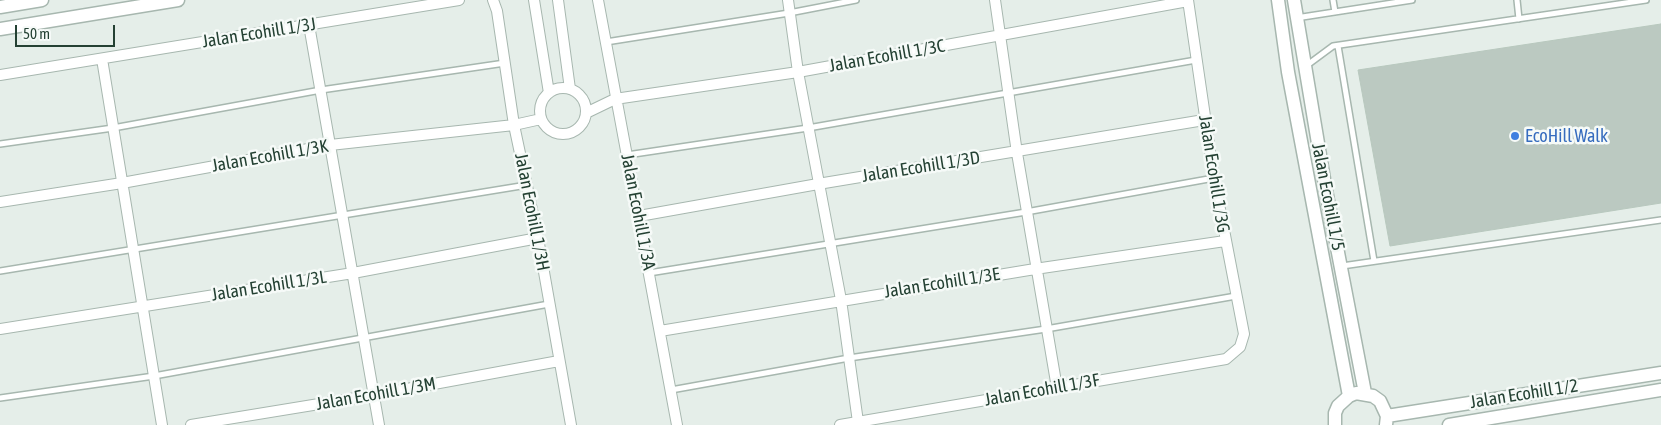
<!DOCTYPE html>
<style>
body{margin:0}
#map{position:relative;width:1661px;height:425px;overflow:hidden;background:#e5eee9;font-family:"Asap Condensed",sans-serif}
canvas{display:block}
.scale{position:absolute;left:15px;top:25px;width:100px;height:22px;box-sizing:border-box;border:2px solid #244133;border-top:0;padding-left:6px;font-size:15px;line-height:18px;white-space:nowrap;color:#244133;-webkit-text-stroke:4px #f6faf8;paint-order:stroke}
</style>
<div id="map">
<canvas width="1661" height="425"></canvas>
<div class="scale">50 m</div>
</div>
<script>
const c = document.querySelector('canvas').getContext('2d');
c.lineJoin = 'round';
function fill(path, color) {
  c.fillStyle = color;
  c.fill(path, 'evenodd');
}
function toPath(rows) {
  const path = new Path2D();
  for (const r of rows) {
    if (r.length === 3) {
      path.moveTo(r[0] + r[2], r[1]);
      path.arc(r[0], r[1], r[2], 0, 2 * Math.PI);
      continue;
    }
    path.moveTo(r[0], r[1]);
    for (let i = 2; i < r.length; i += 2) path.lineTo(r[i], r[i + 1]);
  }
  return path;
}
function trace(path, color, width, dash) {
  c.strokeStyle = color;
  c.lineWidth = width;
  c.lineCap = dash ? 'butt' : 'round';
  c.setLineDash(dash || []);
  c.stroke(path);
}
function write(font, color, halo, rows, align = 'center') {
  c.font = font + ' "Asap Condensed",sans-serif';
  c.lineWidth = 5;
  c.setLineDash([]);
  c.textBaseline = 'middle';
  c.strokeStyle = halo;
  c.fillStyle = color;
  for (const [text, x, y, turn = 0] of rows) {
    c.save();
    c.translate(x, y);
    c.rotate((+turn || 0) * Math.PI / 180);
    c.textAlign = isNaN(turn) ? turn : align;
    if (halo) c.strokeText(text, 0, 0);
    c.fillText(text, 0, 0);
    c.restore();
  }
}
const building = toPath([
 [1661,24,1661,203,1390,246,1358,70,1661,24]
]);
fill(building, '#bbc9c1');
trace(building, '#b8c8be', 1);
const service = toPath([
 [1333,0,1335,12],
 [1517,0,1519,19],
 [1296,18,1412,0],
 [606,42,789,13,856,0],
 [1338,46,1374,261],
 [1306,66,1333,46,1646,0],
 [0,144,113,128,321,90,505,63],
 [627,155,808,128,1196,60],
 [1342,266,1661,220],
 [0,271,527,185],
 [649,273,1026,212,1214,178],
 [671,390,849,358,1046,329,1236,296],
 [0,398,154,376,549,304]
]);
const minor = toPath([
 [493,0,497,11,514,125,538,238,571,425],
 [534,0,549,93],
 [558,0,570,89],
 [598,0,677,425],
 [788,0,798,72,841,300,858,422],
 [995,0,1017,153,1057,388],
 [309,25,379,425],
 [102,59,162,425],
 [0,75,459,0],
 [563,111,23],
 [586,113,615,99,798,72,1188,1],
 [0,202,122,183,330,145,514,125,541,119],
 [639,216,818,184,1204,120],
 [0,329,353,273,538,238],
 [660,331,1035,269,1225,241],
 [191,425,374,395,559,361],
 [840,425,1226,359,1240,347,1244,334,1214,178,1188,0]
]);
const tertiary = toPath([
 [1278,0,1288,72,1349,396],
 [1294,0,1325,185,1365,393],
 [0,7,42,0],
 [0,29,178,0],
 [1387,416,1661,373],
 [1335,425,1335,413,1338,406,1349,396,1356,393,1373,396,1380,401,1387,416,1386,425],
 [1449,425,1661,390]
]);
trace(service, '#a7b7af', 8);
trace(minor, '#a7b7af', 12);
trace(tertiary, '#a7b7af', 15);
trace(service, '#fff', 5);
trace(minor, '#fff', 10);
trace(tertiary, '#fff', 12);
for (const [x, y, r, color] of [
 [1515,136,5,"#3f7fe0"]
]) {
  const dot = new Path2D();
  dot.arc(x, y, r, 0, 2 * Math.PI);
  c.fillStyle = color;
  c.fill(dot);
  trace(dot, '#f6faf8', 2);
}
write('18px', '#244133', '#f6faf8', [
 ["Jalan Ecohill 1/3J",259,33,-9],
 ["Jalan Ecohill 1/3C",887,56,-10],
 ["Jalan Ecohill 1/3K",270,156,-10],
 ["Jalan Ecohill 1/3D",921,167,-9],
 ["Jalan Ecohill 1/3G",1214,174,81],
 ["Jalan Ecohill 1/5",1328,197,79],
 ["Jalan Ecohill 1/3H",532,212,79],
 ["Jalan Ecohill 1/3A",638,212,79],
 ["Jalan Ecohill 1/3E",942,283,-9],
 ["Jalan Ecohill 1/3L",269,286,-9],
 ["Jalan Ecohill 1/3F",1042,390,-10],
 ["Jalan Ecohill 1/3M",376,394,-10],
 ["Jalan Ecohill 1/2",1524,394,-9]
]);
write('18px', '#366cbe', '#f6faf8', [
 ["EcoHill Walk",1525,136]
], 'left');
</script>
